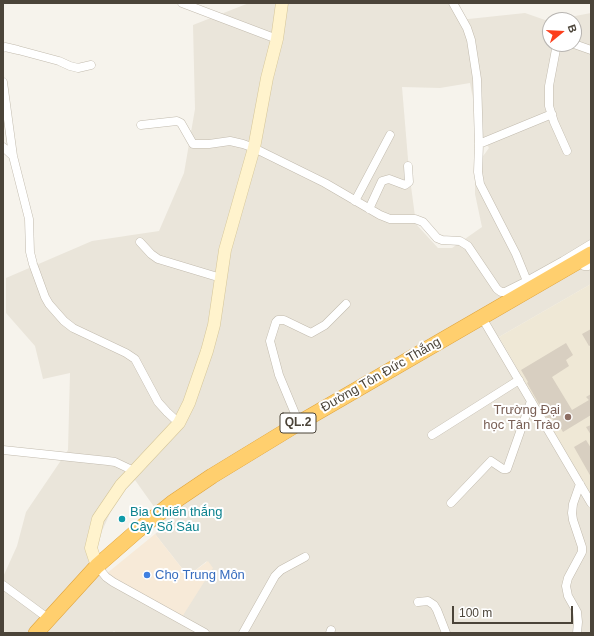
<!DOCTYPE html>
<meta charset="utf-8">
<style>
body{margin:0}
#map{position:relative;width:594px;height:636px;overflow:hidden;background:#f6f3ec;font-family:Arial,sans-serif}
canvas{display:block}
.frame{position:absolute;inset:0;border:4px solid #4b4439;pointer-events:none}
.north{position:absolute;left:542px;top:12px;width:40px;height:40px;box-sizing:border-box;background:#fff;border:1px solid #b7b4b0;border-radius:50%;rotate:72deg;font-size:11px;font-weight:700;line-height:16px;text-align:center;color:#4b4439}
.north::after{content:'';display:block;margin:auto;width:14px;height:18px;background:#fc3f1d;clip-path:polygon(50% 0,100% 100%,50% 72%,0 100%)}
.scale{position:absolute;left:452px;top:606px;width:121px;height:18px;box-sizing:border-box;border:2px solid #4b4439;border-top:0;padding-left:5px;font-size:12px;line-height:14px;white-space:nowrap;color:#4b4439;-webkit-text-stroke:3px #fff;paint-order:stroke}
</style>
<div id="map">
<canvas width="594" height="636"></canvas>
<div class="frame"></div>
<div class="north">B</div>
<div class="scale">100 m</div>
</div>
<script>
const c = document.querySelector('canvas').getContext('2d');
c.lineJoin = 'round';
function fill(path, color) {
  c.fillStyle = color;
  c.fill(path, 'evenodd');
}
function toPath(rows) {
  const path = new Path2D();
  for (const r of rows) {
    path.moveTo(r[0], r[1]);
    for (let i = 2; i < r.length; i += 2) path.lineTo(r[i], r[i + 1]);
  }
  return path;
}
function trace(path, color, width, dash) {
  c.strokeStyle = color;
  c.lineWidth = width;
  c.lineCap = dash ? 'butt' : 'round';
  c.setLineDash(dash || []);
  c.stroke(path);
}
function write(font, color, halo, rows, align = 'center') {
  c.font = font + ' Arial,sans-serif';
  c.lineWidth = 4;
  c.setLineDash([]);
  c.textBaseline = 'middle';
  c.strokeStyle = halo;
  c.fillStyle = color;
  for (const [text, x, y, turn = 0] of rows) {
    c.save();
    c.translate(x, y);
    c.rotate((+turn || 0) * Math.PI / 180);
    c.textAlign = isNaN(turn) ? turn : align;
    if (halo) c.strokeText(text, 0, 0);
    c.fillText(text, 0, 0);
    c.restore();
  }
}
fill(toPath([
 [249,3,448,3,459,20,525,13,548,21,550,21,550,44,574,44,574,20,554,20,591,13,591,284,499,337,591,497,591,633,116,633,114,631,112,633,3,633,3,577,17,546,26,512,68,450,70,373,43,379,35,346,6,313,6,278,92,241,159,231,184,173,195,109,193,25],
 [470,83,479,131,489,148,475,167,475,194,482,227,452,248,438,248,416,224,409,171,402,87,440,88],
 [135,480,167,525,155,534,188,576,207,561,182,617,112,578,97,561,98,546,102,531,111,511,122,493]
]), '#eae5da');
fill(toPath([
 [155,534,188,576,208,561,213,568,182,617,106,574]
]), '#f7ead8');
fill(toPath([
 [591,284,591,497,499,337]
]), '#efe8d6');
fill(toPath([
 [591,329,591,345,589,346,582,334],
 [566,343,573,355,566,360,569,366,552,377,572,410,589,400,586,397,591,394,591,415,563,432,560,427,558,429,552,418,548,420,527,383,528,382,521,370],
 [591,425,591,435,586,427],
 [586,440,591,448,591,477,574,447]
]), '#d8cfc1');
const street = toPath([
 [182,3,277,39],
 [453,3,467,28,471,40,477,79,479,144,478,172,480,184,516,254,527,281],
 [557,44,549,86,549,106,554,122,567,151],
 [574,44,591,50],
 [3,48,5,47,18,50,59,61,70,66,78,68,91,65],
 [3,82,13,156,29,219,30,252,33,264,45,297,49,304,64,321,73,328,126,353,135,359,158,402,167,412,179,423],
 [141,125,177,121,181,123,193,144,209,144,230,141,243,144,254,148,325,183,380,215,390,219,415,219,423,222,437,238,442,240,460,241,468,246,497,289,501,292,505,292,527,281,563,261,591,244],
 [479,144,552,114],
 [3,147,13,156],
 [355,201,390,135],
 [369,209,382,181,389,179,405,185,409,182,408,166],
 [140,242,151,254,158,259,221,278],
 [579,257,584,266,588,266,591,265],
 [481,316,591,503],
 [299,423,279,375,270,341,276,322,278,320,284,320,311,333,325,325,346,304],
 [432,435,519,380],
 [3,450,108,461,115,462,134,471],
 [451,503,491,461,503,469,507,469,531,401],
 [97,566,106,577,113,582,205,633],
 [3,585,49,619],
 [418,602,428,601,434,605,437,610,446,633],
 [243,633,275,576,281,570,305,557],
 [330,633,331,630],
 [577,633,578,622,577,612,568,596,566,586,568,578,582,552,582,547,573,520,572,513,573,504,580,484]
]);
const secondary = toPath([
 [97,566,91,548,98,519,121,485,179,423,189,403,207,351,214,325,225,250,254,148,267,78,277,39,282,3]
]);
const highway = toPath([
 [36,633,97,566,137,531,172,503,212,476,299,423,591,254]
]);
trace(street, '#c2bbae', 9);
trace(secondary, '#d6c79b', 13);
trace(highway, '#e0a43c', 16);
trace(street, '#fff', 8);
trace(secondary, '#fff3cd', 12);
trace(highway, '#ffcf6e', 15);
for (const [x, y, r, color] of [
 [568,417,4,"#8d6e63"],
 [122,519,4,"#0f9aa8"],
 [147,575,4,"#3f7fe0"]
]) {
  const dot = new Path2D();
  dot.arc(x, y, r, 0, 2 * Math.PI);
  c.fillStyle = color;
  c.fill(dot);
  trace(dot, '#fff', 1.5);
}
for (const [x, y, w] of [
 [298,423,36]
]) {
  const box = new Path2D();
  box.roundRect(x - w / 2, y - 10, w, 20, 3);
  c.fillStyle = '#fff';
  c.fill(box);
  trace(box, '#4b4439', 1);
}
write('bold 12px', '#4b4439', null, [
 ["QL.2",298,423]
]);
write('13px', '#4b4439', '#fff', [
 ["Đường Tôn Đức Thắng",381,375,-30]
]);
write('13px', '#785e54', '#fff', [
 ["Trường Đại",560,410],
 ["học Tân Trào",560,425]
], 'right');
write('13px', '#0d838f', '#fff', [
 ["Bia Chiến thắng",130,512],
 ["Cây Số Sáu",130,527]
], 'left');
write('13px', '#366cbe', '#fff', [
 ["Chọ Trung Môn",155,575]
], 'left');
</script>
